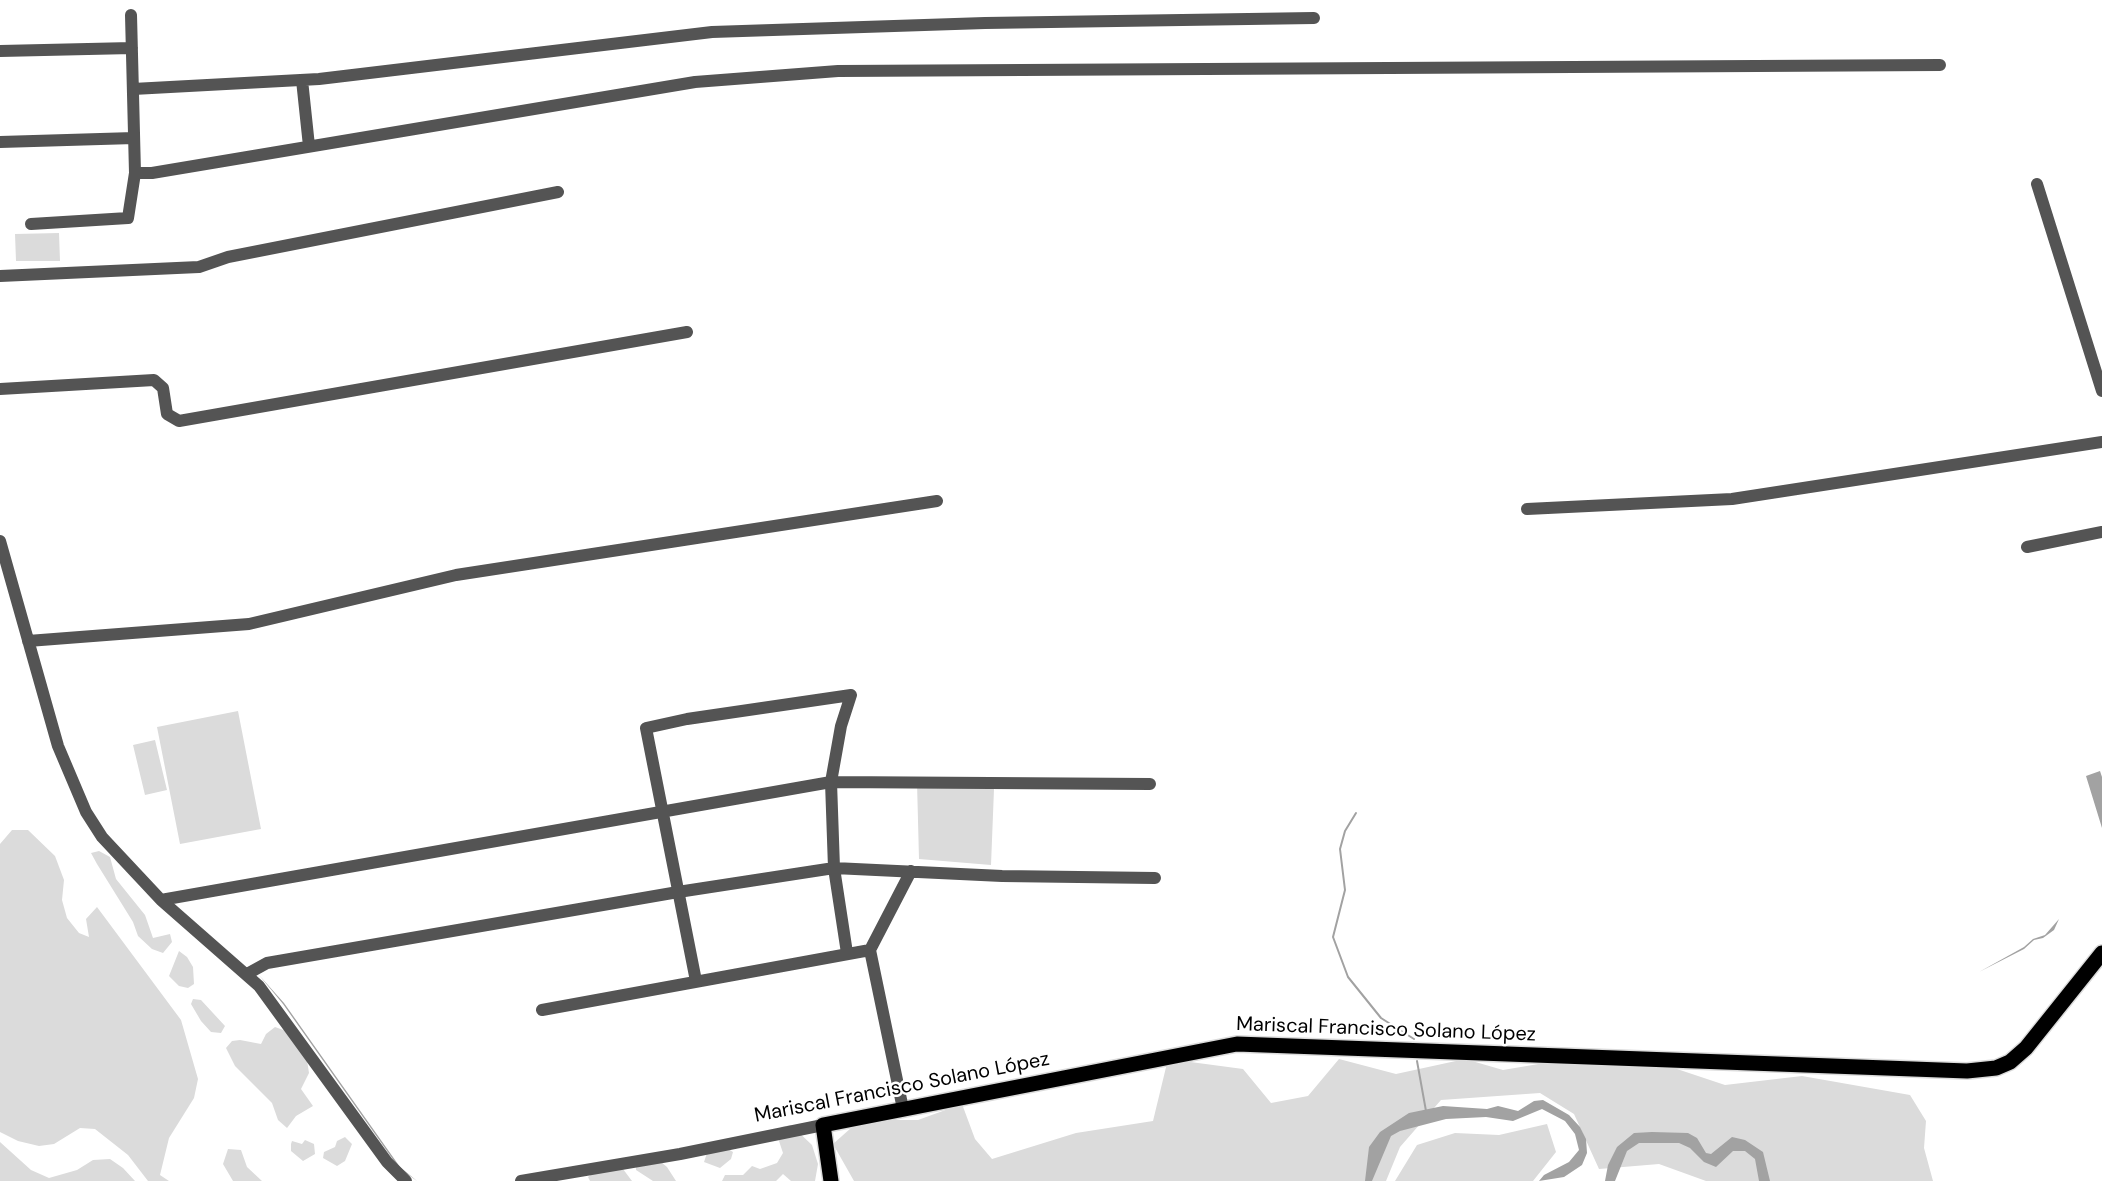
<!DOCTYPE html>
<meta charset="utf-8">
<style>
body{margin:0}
canvas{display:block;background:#fff}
</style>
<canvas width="2102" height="1181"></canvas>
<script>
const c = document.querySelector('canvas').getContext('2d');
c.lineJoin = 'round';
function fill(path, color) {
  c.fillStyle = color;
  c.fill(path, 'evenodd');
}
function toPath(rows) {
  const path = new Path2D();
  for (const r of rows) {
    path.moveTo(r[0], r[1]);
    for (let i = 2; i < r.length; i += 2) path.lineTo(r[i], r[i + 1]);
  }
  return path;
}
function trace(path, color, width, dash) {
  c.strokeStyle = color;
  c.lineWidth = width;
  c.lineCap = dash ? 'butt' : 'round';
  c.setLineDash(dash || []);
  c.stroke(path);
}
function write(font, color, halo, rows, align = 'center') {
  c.font = font + ' "DM Sans",sans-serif';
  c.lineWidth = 5;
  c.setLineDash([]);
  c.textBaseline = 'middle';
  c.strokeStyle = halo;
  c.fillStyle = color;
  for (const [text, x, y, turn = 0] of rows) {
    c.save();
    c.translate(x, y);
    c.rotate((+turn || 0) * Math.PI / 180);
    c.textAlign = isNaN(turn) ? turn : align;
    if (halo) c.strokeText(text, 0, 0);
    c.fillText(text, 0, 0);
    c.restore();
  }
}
fill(toPath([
 [59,233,60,261,16,261,15,234],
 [238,711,261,829,180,844,157,727],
 [155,740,167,790,145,795,133,745],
 [917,782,994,789,991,865,919,859],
 [12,830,28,830,55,856,64,880,62,900,67,918,79,933,89,937,86,919,97,907,181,1020,198,1079,194,1098,169,1138,160,1175,169,1181,148,1181,128,1155,95,1129,80,1128,54,1144,39,1146,18,1141,0,1132,0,844],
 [99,851,110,857,116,879,145,915,153,938,170,934,172,942,163,953,152,949,138,936,133,922,97,864,91,853],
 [179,951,187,957,193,967,194,984,188,988,179,986,169,976],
 [193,999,201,1000,225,1026,221,1033,211,1032,201,1021,191,1004],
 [275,1027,289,1032,307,1060,309,1073,301,1089,313,1106,296,1116,287,1128,278,1120,272,1103,235,1066,226,1048,232,1041,240,1040,261,1044,266,1034],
 [1592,1055,1656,1062,1725,1085,1802,1076,1910,1095,1926,1121,1924,1148,1933,1181,1706,1181,1659,1164,1599,1169,1574,1114,1540,1093,1441,1100,1400,1147,1386,1181,854,1181,833,1144,860,1120,918,1120,962,1104,975,1139,992,1159,1076,1133,1153,1121,1168,1059,1243,1069,1271,1103,1308,1096,1339,1059,1396,1074,1465,1059,1503,1070],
 [1547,1124,1556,1152,1533,1181,1395,1181,1417,1145,1455,1133,1499,1135],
 [791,1125,812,1145,818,1164,815,1181,791,1181,783,1174,776,1181,722,1181,725,1175,743,1175,752,1166,760,1169,777,1163,783,1153,778,1138,781,1127],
 [345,1137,352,1144,345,1161,337,1166,323,1158,324,1152,335,1147,337,1141],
 [305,1140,314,1144,315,1154,303,1161,291,1151,291,1144,292,1141,302,1144],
 [0,1142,31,1170,49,1178,77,1170,93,1160,110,1159,123,1168,135,1181,0,1181],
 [718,1143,733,1152,731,1159,720,1168,704,1162,708,1150],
 [228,1149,241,1150,247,1167,262,1181,233,1181,223,1164],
 [661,1162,667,1167,676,1181,653,1181,636,1170,636,1165],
 [623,1169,632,1181,590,1181,588,1177,596,1170]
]), '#dbdbdb');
fill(toPath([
 [2100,771,2102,777,2102,828,2086,776],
 [2059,919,2054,930,2043,938,2034,940,2024,949,1979,972,2024,947,2033,939,2045,935],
 [259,975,284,1003,400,1167,417,1181,399,1168,283,1004],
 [1543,1100,1569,1115,1580,1127,1586,1139,1587,1153,1582,1165,1564,1177,1539,1181,1544,1175,1569,1162,1579,1150,1575,1134,1565,1121,1542,1109,1513,1121,1486,1117,1446,1119,1400,1131,1391,1136,1372,1181,1365,1181,1369,1147,1380,1132,1409,1113,1443,1106,1487,1109,1498,1106,1518,1111,1534,1101],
 [1652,1132,1688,1133,1697,1138,1706,1153,1711,1154,1732,1137,1745,1140,1763,1152,1770,1181,1759,1181,1755,1159,1745,1151,1733,1151,1716,1167,1704,1162,1690,1148,1679,1143,1639,1143,1627,1151,1615,1181,1605,1181,1608,1165,1617,1147,1634,1133]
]), '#a2a2a2');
trace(toPath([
 [1356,813,1345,831,1340,849,1345,890,1333,937,1348,977,1381,1018,1414,1039],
 [1417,1061,1426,1111]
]), '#a2a2a2', 2);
const major = toPath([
 [831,1181,823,1125,1237,1044,1967,1071,1996,1068,2010,1062,2026,1048,2102,953]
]);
trace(major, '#dbdbdb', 18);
trace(toPath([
 [0,51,132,48],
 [302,80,309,146],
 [133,89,319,79,712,32,985,23,1314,18],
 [0,142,134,138],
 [135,173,152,173,695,82,838,71,1940,65],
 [2037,184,2102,391],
 [31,224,128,218,135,173,131,15],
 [0,276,199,267,228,257,558,192],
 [0,389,154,380,163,388,167,414,179,421,687,332],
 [1527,509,1732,499,2102,442],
 [0,541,58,746,86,812,102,837,161,900,259,986,387,1162,406,1181],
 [2027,547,2102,532],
 [28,641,249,624,456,575,937,501],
 [161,900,831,782,1150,784],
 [247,974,267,963,678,892,834,868,1002,876,1155,878],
 [696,981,646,728,687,719,851,695,841,726,831,782,834,868,847,953],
 [542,1010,870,950],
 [903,1109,870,950,911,871],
 [521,1181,680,1154,823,1125]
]), '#545454', 12);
trace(major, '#000', 15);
write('20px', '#000', '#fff', [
 ["Mariscal Francisco Solano López",1386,1030,2],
 ["Mariscal Francisco Solano López",902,1088,-11]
]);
</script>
